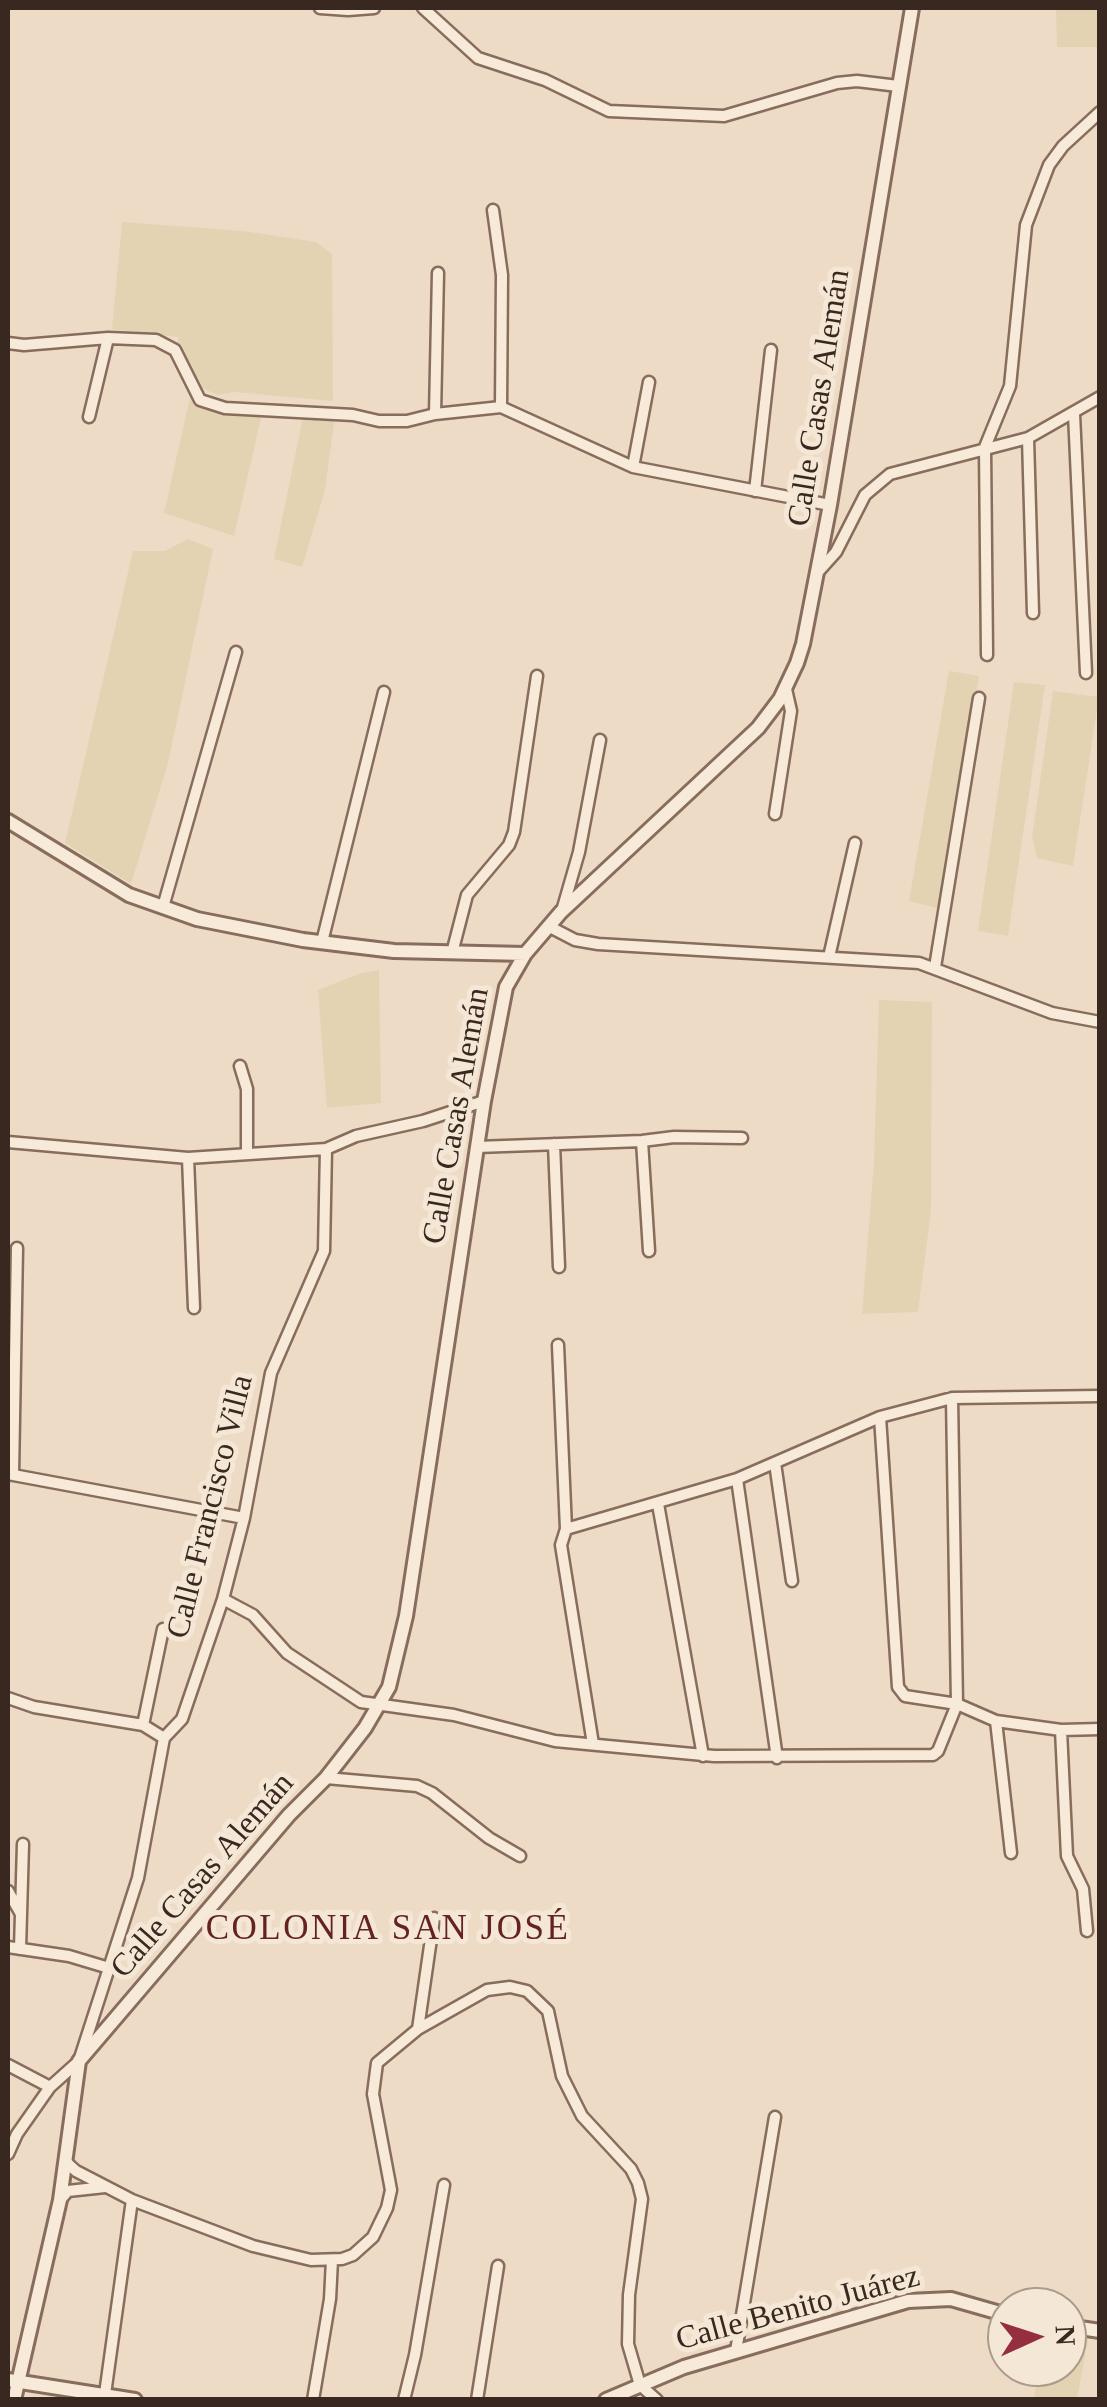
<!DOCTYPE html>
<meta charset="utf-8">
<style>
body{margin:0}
#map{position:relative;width:1107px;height:2407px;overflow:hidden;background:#eddbc6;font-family:Georgia,serif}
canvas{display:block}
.frame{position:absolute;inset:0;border:10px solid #39281f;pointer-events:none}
.north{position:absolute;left:987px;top:2287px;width:100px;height:100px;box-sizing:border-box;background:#f5e7d5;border:2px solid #aa9b8c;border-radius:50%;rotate:87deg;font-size:28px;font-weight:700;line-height:40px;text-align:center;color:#39281f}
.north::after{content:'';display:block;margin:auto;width:35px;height:45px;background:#952e3f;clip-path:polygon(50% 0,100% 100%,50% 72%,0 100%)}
</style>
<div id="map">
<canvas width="1107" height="2407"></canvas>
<div class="frame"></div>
<div class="north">N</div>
</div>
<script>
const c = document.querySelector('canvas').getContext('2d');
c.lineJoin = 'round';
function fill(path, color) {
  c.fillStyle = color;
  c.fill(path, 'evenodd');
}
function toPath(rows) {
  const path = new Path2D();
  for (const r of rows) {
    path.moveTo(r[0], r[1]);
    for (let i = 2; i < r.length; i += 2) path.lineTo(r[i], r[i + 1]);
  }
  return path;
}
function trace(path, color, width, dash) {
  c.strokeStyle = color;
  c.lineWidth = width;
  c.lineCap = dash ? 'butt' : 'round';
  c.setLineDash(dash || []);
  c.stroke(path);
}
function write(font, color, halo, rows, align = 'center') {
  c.font = font + ' Georgia,serif';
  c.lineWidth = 10;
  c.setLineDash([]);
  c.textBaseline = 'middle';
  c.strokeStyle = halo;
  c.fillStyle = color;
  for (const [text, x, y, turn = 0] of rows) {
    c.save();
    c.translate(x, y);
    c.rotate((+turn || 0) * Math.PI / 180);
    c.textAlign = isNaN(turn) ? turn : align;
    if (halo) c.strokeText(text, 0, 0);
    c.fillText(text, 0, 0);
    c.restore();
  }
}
fill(toPath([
 [1056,8,1099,8,1099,47,1057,47],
 [122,222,243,231,316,242,332,254,333,401,235,392,218,395,197,386,178,351,178,337,112,329],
 [191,393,209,408,262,414,234,536,164,513],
 [304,412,335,415,325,490,302,567,274,559],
 [188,539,213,549,168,763,131,884,65,843,133,551,165,551],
 [949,671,979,676,940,909,909,901],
 [1014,682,1045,685,1008,936,978,931],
 [1053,691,1099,697,1073,866,1037,858,1032,837],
 [379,970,381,1103,327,1108,318,990,361,973],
 [879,1000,932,1002,931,1210,918,1312,862,1314,874,1162],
 [1067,2333,1089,2335,1077,2399,1034,2400,1039,2367,1067,2367]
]), '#e3d3b3');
const minor = toPath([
 [320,8,348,10,374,8],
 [423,8,478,58,545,80,609,111,724,116,837,83,857,81,898,86],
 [493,210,502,275,501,407],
 [8,343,24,345,108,338,156,340,175,350,200,400,225,408,353,415,379,421,407,421,435,414,501,407,633,467,830,505],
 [435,414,438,273],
 [1074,414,1086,673],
 [89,417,108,338],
 [1028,438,1033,613],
 [633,467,649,382],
 [755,491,771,350],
 [818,572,836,552,865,495,890,474,1028,438,1100,397],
 [987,655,985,447,1010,386,1026,225,1049,165,1063,146,1100,112],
 [775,814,791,711,786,689],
 [163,907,236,652],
 [562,911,579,852,600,740],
 [548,926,575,940,598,944,919,963,1052,1013,1100,1022],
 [322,942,384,692],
 [452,953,467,895,509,845,514,832,537,676],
 [829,957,855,843],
 [935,967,979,698],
 [240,1066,247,1089,247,1153],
 [642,1141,649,1251],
 [8,1142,188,1158,326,1149,356,1136,423,1121,484,1101],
 [554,1144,559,1267],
 [477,1147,642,1141,674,1137,742,1138],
 [188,1158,194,1308],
 [558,1345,566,1529],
 [880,1417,898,1687,905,1696,957,1704,952,1398],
 [775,1463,792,1581],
 [8,1474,244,1518],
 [13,1475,17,1248],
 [737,1479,777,1758],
 [658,1504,703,1756],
 [223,1599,253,1615,287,1653,361,1702,454,1715,555,1741,714,1756,933,1755,938,1751,957,1704,996,1721,1061,1730,1100,1729],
 [8,1698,34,1707,143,1725,164,1738],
 [996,1721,1011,1853],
 [143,1725,163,1629],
 [1061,1730,1067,1856,1083,1889,1087,1931],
 [593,1744,561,1545,566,1529,737,1479,880,1417,952,1398,1100,1396],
 [326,1778,417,1786,432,1793,489,1838,520,1856],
 [8,1891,21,1914],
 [8,1947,69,1956,109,1968],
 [20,1949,23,1844],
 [418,2029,434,1918],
 [8,2065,50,2087],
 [8,2154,17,2134,50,2087,79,2061,109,1968,138,1878,164,1738,182,1719,223,1599,244,1518,271,1373,324,1251,326,1149],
 [66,2162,76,2171,132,2200,253,2246,311,2260,342,2259,353,2255,373,2237,387,2208,391,2190,373,2094,377,2063,418,2029,487,1990,510,1987,527,1991,548,2011,562,2076,582,2116,631,2169,638,2183,642,2199,629,2295,628,2344,640,2385,657,2400],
 [61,2199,68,2191,105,2187],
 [736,2351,775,2117],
 [105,2394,132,2200],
 [313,2400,330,2299,332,2260],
 [404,2400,415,2355,444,2185],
 [477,2400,498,2266]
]);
const tertiary = toPath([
 [8,821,129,895,197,919,303,940,394,951,525,954],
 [1067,2326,1100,2331],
 [8,2380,135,2400],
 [14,2400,60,2200,79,2061,289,1815,326,1778,365,1728,389,1687,406,1616,484,1101,506,987,525,954,561,912,758,728,780,699,797,663,803,644,830,505,912,8],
 [606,2400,684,2367,908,2301,951,2299,1007,2315]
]);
trace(minor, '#886c5c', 15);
trace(tertiary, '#886c5c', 18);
trace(minor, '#f8ead9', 10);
trace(tertiary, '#f8ead9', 12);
write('32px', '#39281f', '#f5e7d5', [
 ["Calle Casas Alemán",820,398,-81],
 ["Calle Casas Alemán",457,1116,-80],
 ["Calle Francisco Villa",211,1507,-76],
 ["Calle Casas Alemán",203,1876,-49],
 ["Calle Benito Juárez",798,2309,-15]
]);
c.letterSpacing = '2.5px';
write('35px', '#642320', '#f5e7d5', [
 ["COLONIA SAN JOSÉ",388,1930]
]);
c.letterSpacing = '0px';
</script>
